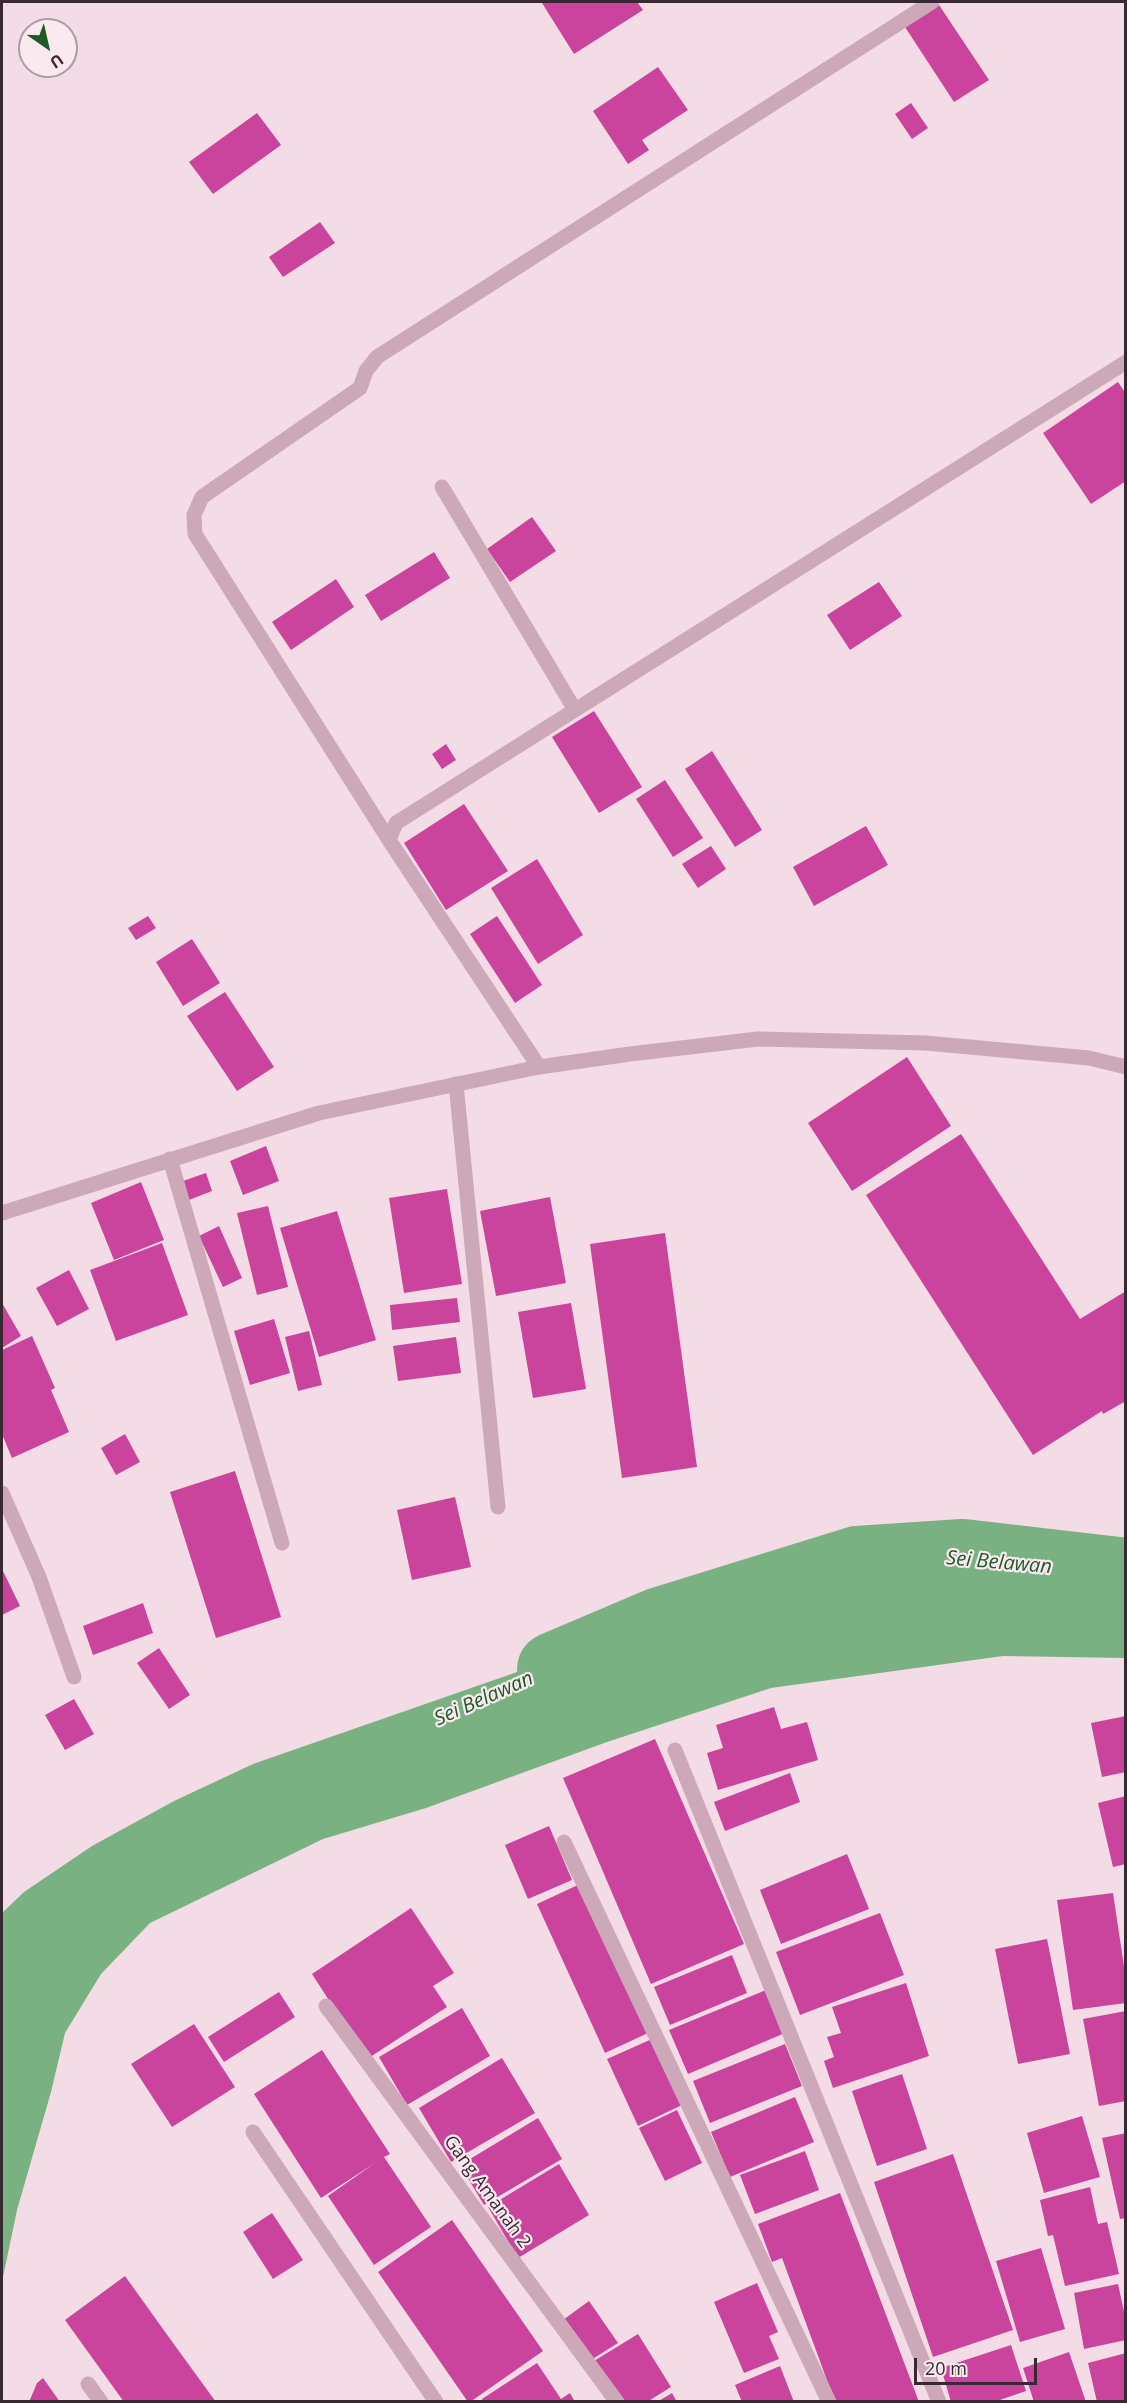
<!DOCTYPE html>
<style>
body{margin:0}
#map{position:relative;width:1127px;height:2403px;overflow:hidden;background:#f3dce5;font-family:"Open Sans",sans-serif}
canvas{display:block}
.frame{position:absolute;inset:0;border:3px solid #382832;pointer-events:none}
.north{position:absolute;left:18px;top:18px;width:60px;height:60px;box-sizing:border-box;background:#fae9ef;border:2px solid #ac9ca3;border-radius:50%;rotate:146deg;font-size:16px;font-weight:700;line-height:24px;text-align:center;color:#382832}
.north::after{content:'';display:block;margin:auto;width:21px;height:27px;background:#1c5b26;clip-path:polygon(50% 0,100% 100%,50% 72%,0 100%)}
.scale{position:absolute;left:914px;top:2358px;width:123px;height:27px;box-sizing:border-box;border:3px solid #382832;border-top:0;padding-left:8px;font-size:18px;line-height:21px;white-space:nowrap;color:#382832;-webkit-text-stroke:4px #fae9ef;paint-order:stroke}
</style>
<div id="map">
<canvas width="1127" height="2403"></canvas>
<div class="frame"></div>
<div class="north">U</div>
<div class="scale">20 m</div>
</div>
<script>
const c = document.querySelector('canvas').getContext('2d');
c.lineJoin = 'round';
function fill(path, color) {
  c.fillStyle = color;
  c.fill(path, 'evenodd');
}
function toPath(rows) {
  const path = new Path2D();
  for (const r of rows) {
    path.moveTo(r[0], r[1]);
    for (let i = 2; i < r.length; i += 2) path.lineTo(r[i], r[i + 1]);
  }
  return path;
}
function trace(path, color, width, dash) {
  c.strokeStyle = color;
  c.lineWidth = width;
  c.lineCap = dash ? 'butt' : 'round';
  c.setLineDash(dash || []);
  c.stroke(path);
}
function write(font, color, halo, rows, align = 'center') {
  c.font = font + ' "Open Sans",sans-serif';
  c.lineWidth = 4.5;
  c.setLineDash([]);
  c.textBaseline = 'middle';
  c.strokeStyle = halo;
  c.fillStyle = color;
  for (const [text, x, y, turn = 0] of rows) {
    c.save();
    c.translate(x, y);
    c.rotate((+turn || 0) * Math.PI / 180);
    c.textAlign = isNaN(turn) ? turn : align;
    if (halo) c.strokeText(text, 0, 0);
    c.fillText(text, 0, 0);
    c.restore();
  }
}
fill(toPath([
 [1029,1547,1125,1558,1125,1658,1003,1656,771,1688,607,1742,426,1808,323,1839,150,1923,101,1974,65,2033,51,2092,17,2210,2,2282,2,1913,24,1892,92,1846,174,1801,253,1764,609,1640,919,1560]
]), '#7ab182');
trace(toPath([
 [554,1669,660,1624,857,1563,963,1556,1126,1575]
]), '#7ab182', 74);
fill(toPath([
 [545,2,637,2,643,10,574,54,542,3],
 [939,5,989,80,954,102,905,27],
 [658,67,688,110,642,140,649,150,628,164,593,111],
 [911,103,928,128,912,139,895,114],
 [257,113,281,145,213,194,189,162],
 [320,222,335,243,283,277,269,257],
 [1118,382,1126,394,1126,481,1091,504,1043,433],
 [532,517,556,551,510,582,487,549],
 [434,552,450,578,381,621,365,595],
 [336,579,354,607,291,650,272,622],
 [879,582,902,616,850,650,827,615],
 [594,711,642,787,599,813,552,737],
 [446,744,456,760,442,769,432,754],
 [712,751,762,830,735,847,685,769],
 [665,780,703,838,673,857,636,799],
 [464,804,508,871,446,910,404,843],
 [866,826,888,865,814,906,793,867],
 [711,846,726,869,698,888,682,864],
 [537,859,583,935,538,964,491,888],
 [148,916,156,928,136,940,128,928],
 [497,916,542,985,515,1003,470,934],
 [192,939,220,983,183,1006,156,962],
 [225,992,274,1067,237,1091,187,1016],
 [907,1057,951,1126,852,1191,808,1123],
 [961,1134,1080,1319,1126,1291,1126,1401,1103,1414,1102,1411,1033,1455,866,1195],
 [266,1146,279,1181,243,1195,230,1161],
 [206,1173,212,1191,189,1200,183,1181],
 [141,1182,164,1240,114,1260,91,1203],
 [447,1189,462,1284,404,1293,389,1198],
 [550,1197,566,1283,496,1296,480,1211],
 [268,1206,288,1287,257,1295,237,1213],
 [337,1211,376,1340,319,1357,280,1228],
 [219,1226,242,1278,223,1287,199,1236],
 [665,1233,697,1467,622,1478,590,1244],
 [162,1243,188,1315,116,1341,90,1270],
 [69,1270,89,1309,57,1326,36,1288],
 [457,1298,460,1322,392,1330,390,1305],
 [2,1303,21,1336,2,1348],
 [571,1303,586,1389,533,1398,518,1312],
 [274,1319,290,1373,250,1385,234,1331],
 [309,1331,322,1385,298,1391,285,1337],
 [32,1336,55,1388,51,1390,69,1432,12,1458,2,1434,2,1350],
 [456,1337,461,1373,398,1381,393,1346],
 [125,1434,140,1462,116,1475,101,1448],
 [235,1471,281,1617,216,1638,170,1492],
 [455,1497,471,1567,412,1580,397,1510],
 [2,1569,20,1606,2,1615],
 [143,1603,153,1633,93,1655,83,1626],
 [159,1648,190,1695,169,1709,137,1663],
 [74,1699,94,1734,65,1750,45,1715],
 [774,1707,781,1729,807,1722,818,1760,718,1790,707,1753,723,1748,716,1725],
 [1126,1716,1126,1772,1102,1777,1091,1723],
 [655,1739,744,1944,651,1984,563,1778],
 [790,1773,800,1802,725,1831,714,1802],
 [1126,1796,1126,1864,1113,1867,1098,1803],
 [549,1826,572,1880,528,1899,505,1845],
 [847,1854,869,1909,781,1944,760,1890],
 [580,1884,648,2033,605,2053,537,1904],
 [1113,1893,1126,1980,1126,2003,1073,2010,1057,1900],
 [411,1908,454,1973,433,1986,447,2007,367,2059,312,1974],
 [880,1913,904,1975,800,2015,776,1952],
 [1047,1939,1070,2054,1018,2064,995,1949],
 [732,1955,747,1993,670,2025,654,1987],
 [906,1983,929,2056,833,2088,824,2061,834,2057,827,2037,841,2033,832,2007],
 [766,1990,785,2033,688,2074,669,2030],
 [279,1992,295,2017,224,2062,208,2037],
 [462,2008,490,2056,407,2105,379,2057],
 [1126,2011,1126,2101,1099,2106,1083,2019],
 [194,2024,235,2087,172,2127,131,2064],
 [652,2039,682,2105,638,2126,607,2059],
 [785,2044,802,2086,710,2123,693,2081],
 [322,2050,390,2154,384,2157,431,2227,374,2265,328,2196,375,2163,321,2198,254,2094],
 [502,2058,535,2113,451,2162,419,2108],
 [902,2074,927,2149,877,2166,852,2091],
 [795,2097,814,2142,730,2177,711,2132],
 [677,2110,702,2163,665,2181,639,2128],
 [1082,2116,1100,2177,1044,2193,1027,2133],
 [538,2118,562,2159,484,2205,460,2165],
 [1126,2133,1126,2218,1120,2219,1102,2138],
 [805,2151,819,2190,755,2214,740,2175],
 [953,2154,1013,2330,933,2357,874,2182],
 [559,2164,589,2215,518,2258,488,2207],
 [1090,2187,1098,2224,1107,2222,1119,2274,1065,2286,1053,2235,1048,2236,1040,2200],
 [840,2193,854,2230,919,2402,835,2402,782,2258,772,2262,758,2224],
 [272,2213,303,2260,273,2279,243,2232],
 [452,2220,543,2351,470,2402,468,2402,378,2272],
 [1041,2248,1065,2329,1020,2342,996,2261],
 [125,2276,173,2343,216,2402,124,2402,65,2320],
 [757,2283,778,2332,769,2336,779,2359,744,2373,714,2302],
 [1118,2284,1126,2321,1126,2340,1084,2349,1074,2293],
 [589,2301,618,2343,591,2360,563,2320],
 [638,2334,671,2387,647,2402,619,2402,594,2361],
 [1011,2345,1026,2391,994,2402,951,2402,941,2368],
 [1069,2352,1086,2402,1034,2402,1023,2368],
 [1126,2353,1126,2402,1097,2402,1088,2363],
 [537,2363,561,2399,570,2393,575,2402,483,2402,482,2399],
 [780,2366,794,2402,742,2402,735,2385],
 [43,2378,60,2402,29,2402,37,2383],
 [672,2393,677,2402,657,2402]
]), '#ca439d');
trace(toPath([
 [442,487,575,710],
 [389,840,195,534,194,515,202,497,360,388,366,371,377,357,932,2],
 [539,1067,389,840,396,823,1126,362],
 [456,1084,498,1507],
 [170,1159,282,1543],
 [2,1493,39,1577,74,1677],
 [675,1750,939,2402],
 [564,1842,829,2402],
 [326,2006,617,2402],
 [253,2132,436,2402],
 [88,2384,101,2402]
]), '#cca8b8', 15);
trace(toPath([
 [2,1213,319,1113,539,1067,630,1054,758,1039,926,1043,1089,1058,1126,1067]
]), '#cca8b8', 15);
write('18px', '#382832', '#fae9ef', [
 ["Gang Amanah 2",487,2192,54]
]);
write('italic 20px', '#1c5b26', '#fae9ef', [
 ["Sei Belawan",999,1563,5],
 ["Sei Belawan",484,1699,-24]
]);
</script>
